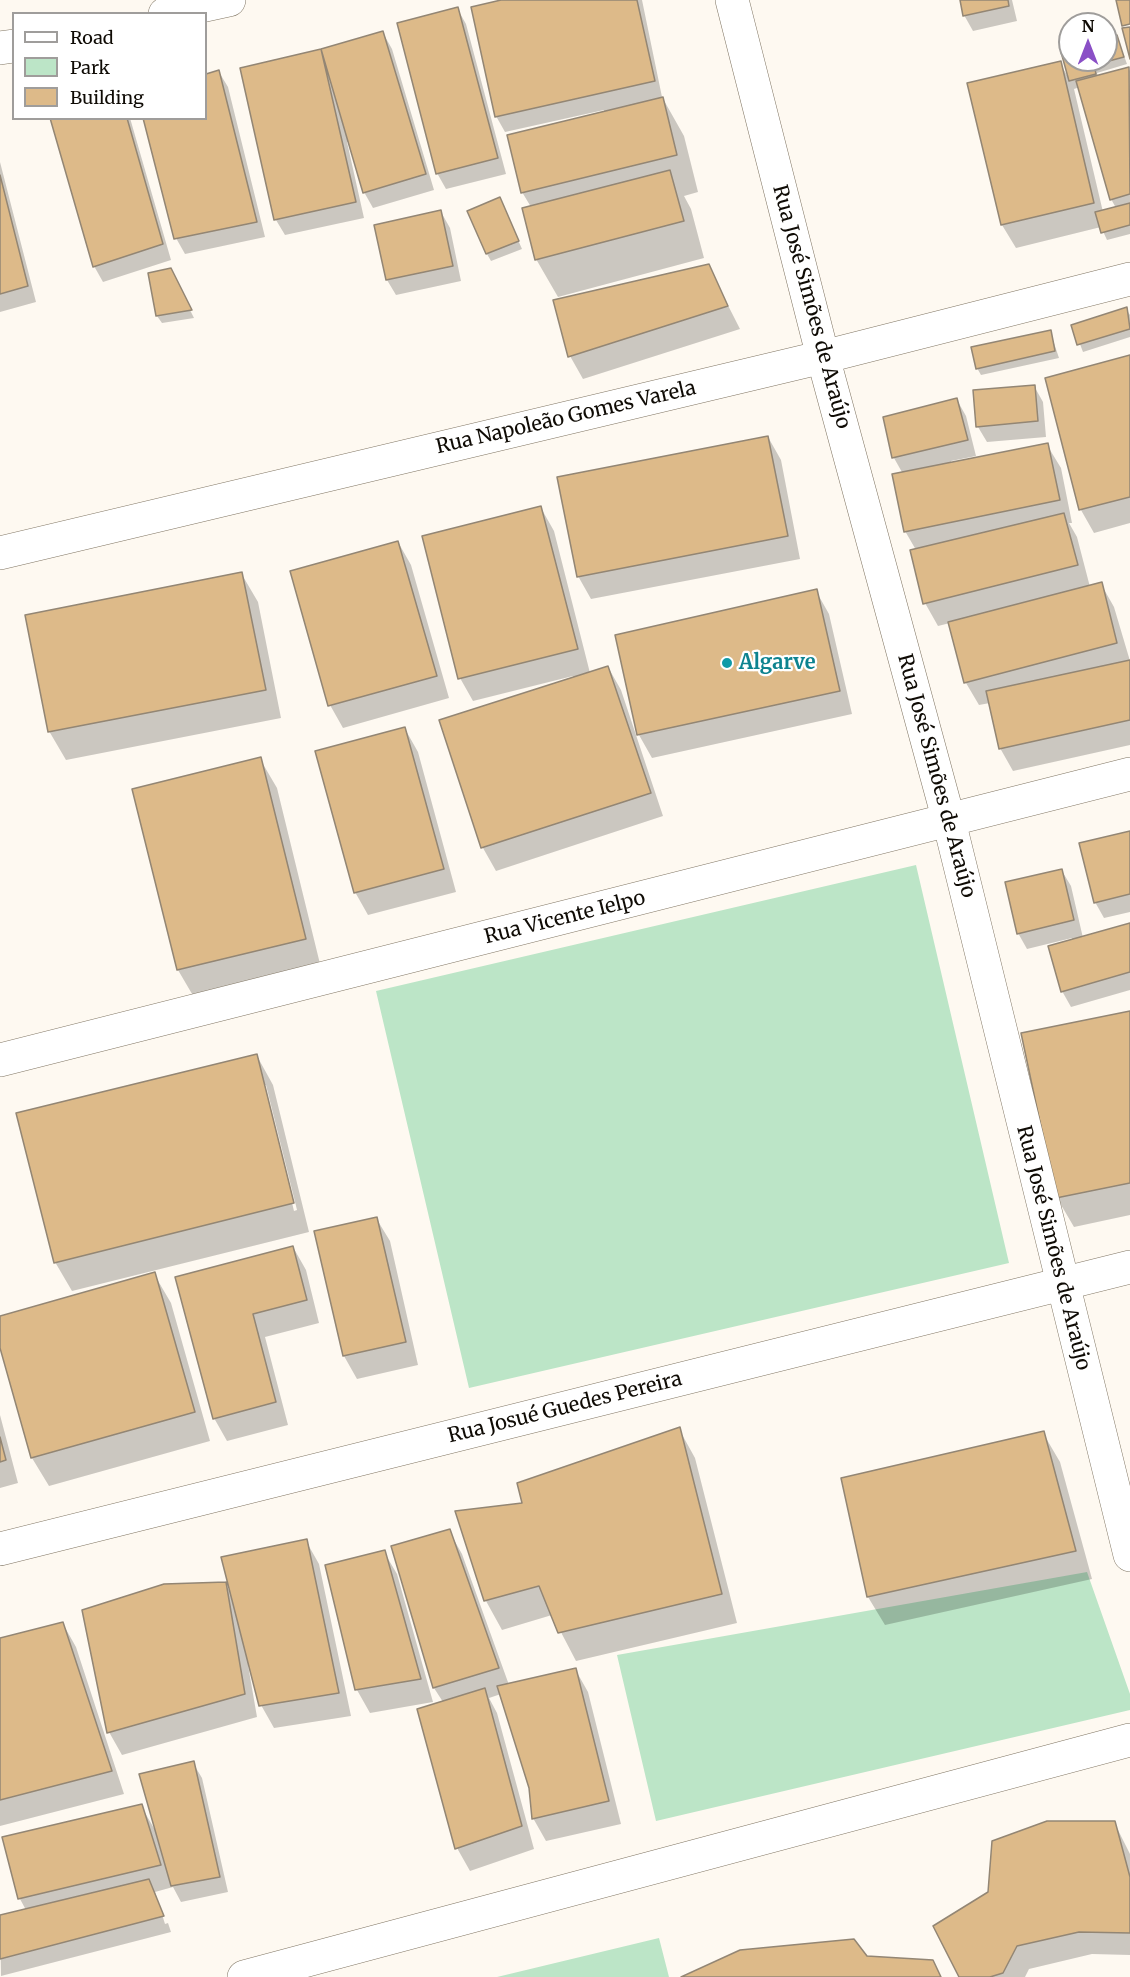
<!DOCTYPE html>
<meta charset="utf-8">
<style>
body{margin:0}
#map{position:relative;width:1130px;height:1977px;overflow:hidden;background:#fef9f1;font-family:Merriweather,serif}
canvas{display:block}
.legend{position:absolute;left:12px;top:12px;width:195px;height:108px;box-sizing:border-box;background:#fff;border:2px solid #9f9d9b;margin:0;padding:8px 10px;list-style:none;font-size:18px;color:#0f0b05}
.legend li{display:flex;align-items:center;gap:12px;height:30px}
.legend b{width:30px;border:2px solid #9f9d9b}
.north{position:absolute;left:1058px;top:12px;width:60px;height:60px;box-sizing:border-box;background:#fff;border:2px solid #9f9d9b;border-radius:50%;rotate:0deg;font-size:16px;font-weight:700;line-height:24px;text-align:center;color:#0f0b05}
.north::after{content:'';display:block;margin:auto;width:21px;height:27px;background:#8a4fc6;clip-path:polygon(50% 0,100% 100%,50% 72%,0 100%)}
</style>
<div id="map">
<canvas width="1130" height="1977"></canvas>
<ul class="legend">
<li><b style="height:8px;background:#fff"></b>Road</li>
<li><b style="height:16px;background:#bce5c7"></b>Park</li>
<li><b style="height:16px;background:#ddba89"></b>Building</li>
</ul>
<div class="north">N</div>
</div>
<script>
const c = document.querySelector('canvas').getContext('2d');
c.lineJoin = 'round';
function fill(path, color) {
  c.fillStyle = color;
  c.fill(path, 'evenodd');
}
function toPath(rows) {
  const path = new Path2D();
  for (const r of rows) {
    path.moveTo(r[0], r[1]);
    for (let i = 2; i < r.length; i += 2) path.lineTo(r[i], r[i + 1]);
  }
  return path;
}
function trace(path, color, width, dash) {
  c.strokeStyle = color;
  c.lineWidth = width;
  c.lineCap = dash ? 'butt' : 'round';
  c.setLineDash(dash || []);
  c.stroke(path);
}
function write(font, color, halo, rows, align = 'center') {
  c.font = font + ' Merriweather,serif';
  c.lineWidth = 4.5;
  c.setLineDash([]);
  c.textBaseline = 'middle';
  c.strokeStyle = halo;
  c.fillStyle = color;
  for (const [text, x, y, turn = 0] of rows) {
    c.save();
    c.translate(x, y);
    c.rotate((+turn || 0) * Math.PI / 180);
    c.textAlign = isNaN(turn) ? turn : align;
    if (halo) c.strokeText(text, 0, 0);
    c.fillText(text, 0, 0);
    c.restore();
  }
}
fill(toPath([
 [916,865,1009,1263,469,1388,376,991],
 [1087,1572,1130,1694,1130,1710,656,1821,617,1655],
 [659,1938,669,1977,497,1977]
]), '#bce5c7');
fill(toPath([
 [508,0,642,0,662,97,684,136,698,192,684,196,691,209,704,258,558,297,536,259,531,207,522,192,604,113,604,110,505,132,496,116],
 [961,0,1012,0,1017,21,973,31,964,15],
 [457,8,466,24,506,174,446,189,437,173],
 [383,33,392,49,434,190,373,208,364,192,349,141,347,142,364,218,285,235,276,220,242,69],
 [1117,37,1127,64,1097,73,1098,77,1129,69,1130,71,1130,234,1107,240,1101,227,1016,248,1002,225,969,84,1060,63,1068,77,1070,51,1070,60,1106,60,1106,40],
 [1080,87,1111,199,1116,208,1103,212,1074,89],
 [219,72,228,87,265,237,185,254,176,238,206,118,206,75],
 [51,118,130,118,171,260,103,282,94,266],
 [0,162,36,302,0,312],
 [500,199,522,249,491,261,487,254],
 [441,212,450,228,461,281,396,295,387,280,375,226],
 [708,266,740,329,583,379,570,356],
 [150,274,174,278,194,318,162,323,157,316],
 [1126,309,1130,315,1130,337,1083,352,1073,326],
 [1050,331,1059,358,981,375,977,368],
 [1130,357,1130,523,1094,533,1081,510,1047,379],
 [1034,386,1043,402,1046,437,987,442,978,427],
 [957,400,966,416,976,456,951,461,952,464,1047,445,1061,468,1072,523,1069,523,1077,537,1090,587,1101,584,1114,607,1130,661,1130,745,1013,771,1000,748,990,703,979,705,966,683,950,623,938,626,925,603,916,550,905,531,903,474,894,458,884,418],
 [768,437,781,460,800,559,591,599,578,576],
 [541,508,554,531,590,673,608,667,621,690,663,816,496,871,483,848,441,721,574,678,573,676,473,701,460,678],
 [398,542,411,565,449,698,343,728,330,705],
 [241,573,258,602,281,718,66,760,49,731],
 [816,591,829,614,852,714,652,758,639,735,616,636],
 [405,729,418,752,456,892,368,915,355,892],
 [260,759,277,788,321,968,195,999,178,970,134,790],
 [1130,832,1130,912,1104,918,1095,902],
 [1062,871,1071,886,1083,938,1130,925,1130,990,1071,1007,1062,991,1072,938,1027,949,1018,933],
 [1130,1013,1130,1215,1074,1227,1057,1198],
 [257,1056,273,1085,309,1232,72,1291,55,1262],
 [263,1085,266,1085,297,1210,294,1211],
 [376,1218,390,1241,418,1365,357,1379,344,1356,316,1232],
 [293,1247,306,1270,319,1323,265,1337,288,1425,227,1441,214,1418,177,1278],
 [154,1274,171,1303,210,1441,49,1486,32,1458,0,1343,0,1318],
 [0,1415,18,1483,0,1488],
 [679,1429,695,1458,737,1623,576,1661,552,1615,502,1630,486,1601,457,1512,523,1504],
 [1043,1433,1060,1462,1092,1579,885,1625,868,1597],
 [449,1531,462,1554,509,1685,575,1669,588,1692,621,1824,546,1841,533,1818,531,1787,501,1694,489,1698,497,1713,534,1849,470,1871,457,1848,419,1710,443,1702,434,1688],
 [306,1541,319,1564,351,1716,274,1728,261,1705,250,1665,248,1665,257,1717,122,1755,109,1732,225,1583,231,1593],
 [384,1552,397,1574,433,1702,370,1713,357,1690],
 [63,1624,76,1647,124,1794,0,1826,0,1639],
 [193,1763,202,1778,228,1892,181,1902,173,1887,155,1892,165,1924,168,1923,171,1932,1,1976,0,1916,26,1910,20,1899,141,1806,155,1830],
 [1114,1822,1130,1854,1130,1955,1092,1954,1029,1969,1025,1977,961,1977]
]), '#0003');
const building = toPath([
 [501,0,637,0,655,81,495,117,471,7,501,0],
 [960,0,1008,0,1009,6,963,16,960,0],
 [1116,0,1130,0,1130,24,1122,26,1116,0],
 [458,7,498,158,436,174,397,23,458,7],
 [1130,27,1130,59,1122,28,1130,27],
 [383,31,426,174,363,193,321,49,383,31],
 [1117,35,1124,57,1094,65,1096,74,1069,81,1061,52,1070,49,1070,60,1106,60,1106,39,1117,35],
 [321,49,356,202,274,220,240,68,321,49],
 [1061,61,1094,203,1001,225,967,83,1061,61],
 [1129,67,1130,194,1110,200,1076,81,1129,67],
 [219,70,257,222,174,239,143,118,206,118,206,74,219,70],
 [663,97,677,155,521,193,507,135,663,97],
 [50,118,127,118,163,244,93,267,50,118],
 [670,170,684,221,535,260,522,208,670,170],
 [0,175,28,286,0,294,0,175],
 [500,197,519,241,486,254,467,211,500,197],
 [1130,203,1130,225,1101,233,1095,212,1130,203],
 [441,210,453,266,386,280,374,225,441,210],
 [709,264,728,306,568,357,553,300,709,264],
 [171,268,192,310,156,316,148,273,171,268],
 [1127,307,1130,329,1077,345,1071,325,1127,307],
 [1051,330,1055,351,976,369,971,347,1051,330],
 [1130,355,1130,497,1079,510,1045,378,1130,355],
 [1035,385,1038,421,976,427,973,390,1035,385],
 [957,398,968,440,892,458,883,417,957,398],
 [768,436,788,536,577,577,557,477,768,436],
 [1048,443,1060,500,904,532,892,474,1048,443],
 [541,506,578,649,458,679,422,536,541,506],
 [1064,513,1078,565,923,604,910,550,1064,513],
 [398,541,437,676,328,706,290,571,398,541],
 [242,572,266,690,48,732,25,615,242,572],
 [1102,582,1117,643,964,683,948,622,1102,582],
 [817,589,840,691,637,735,615,635,817,589],
 [1130,660,1130,720,999,749,986,691,1130,660],
 [608,666,651,793,481,848,439,720,608,666],
 [405,727,444,869,354,893,315,751,405,727],
 [261,757,306,939,177,970,132,789,261,757],
 [1130,831,1130,894,1094,903,1079,843,1130,831],
 [1062,869,1074,920,1017,934,1005,882,1062,869],
 [1130,923,1130,972,1061,992,1048,946,1130,923],
 [1130,1011,1130,1183,1056,1198,1021,1033,1130,1011],
 [257,1054,294,1203,54,1263,16,1113,257,1054],
 [377,1217,406,1342,343,1356,314,1231,377,1217],
 [293,1246,307,1300,253,1314,276,1402,213,1419,175,1277,293,1246],
 [155,1272,195,1412,31,1458,0,1348,0,1316,155,1272],
 [680,1427,722,1594,558,1633,539,1586,484,1601,455,1511,522,1503,517,1483,680,1427],
 [1044,1431,1076,1551,867,1597,841,1478,1044,1431],
 [0,1437,6,1460,0,1462,0,1437],
 [450,1529,499,1668,433,1688,391,1546,450,1529],
 [307,1539,339,1693,259,1706,221,1557,307,1539],
 [385,1550,421,1679,355,1690,325,1565,385,1550],
 [226,1582,245,1694,107,1733,82,1610,164,1584,226,1582],
 [63,1622,112,1771,0,1800,0,1638,63,1622],
 [576,1668,609,1801,532,1819,529,1788,497,1686,576,1668],
 [485,1688,522,1826,455,1849,417,1709,485,1688],
 [194,1761,220,1877,171,1886,139,1774,194,1761],
 [142,1804,161,1865,18,1899,2,1837,142,1804],
 [1047,1821,1115,1821,1130,1877,1130,1933,1079,1932,1017,1946,1003,1973,990,1977,959,1977,933,1926,988,1892,992,1841,1047,1821],
 [149,1879,164,1916,0,1959,0,1915,149,1879],
 [854,1939,867,1956,933,1960,941,1977,681,1977,740,1950,854,1939]
]);
fill(building, '#ddba89');
trace(building, '#938674', 1.5);
const minor = toPath([
 [165,14,229,0],
 [0,48,14,46],
 [0,553,823,357,1130,279],
 [0,1060,1130,774],
 [0,1549,1130,1267],
 [244,1977,1130,1740]
]);
const tertiary = toPath([
 [732,0,823,357,949,821,1130,1555]
]);
trace(minor, '#817664', 34);
trace(tertiary, '#817664', 34);
trace(minor, '#fff', 33);
trace(tertiary, '#fff', 33);
for (const [x, y, r, color] of [
 [727,663,6,"#0f9aa8"]
]) {
  const dot = new Path2D();
  dot.arc(x, y, r, 0, 2 * Math.PI);
  c.fillStyle = color;
  c.fill(dot);
  trace(dot, '#fff', 2);
}
write('20px', '#0f0b05', '#fff', [
 ["Rua José Simões de Araújo",811,307,75],
 ["Rua Napoleão Gomes Varela",566,418,-13],
 ["Rua José Simões de Araújo",936,776,75],
 ["Rua Vicente Ielpo",565,918,-14],
 ["Rua José Simões de Araújo",1053,1248,76],
 ["Rua Josué Guedes Pereira",565,1408,-14]
]);
write('bold 20px', '#0d838f', '#fff', [
 ["Algarve",739,663]
], 'left');
</script>
